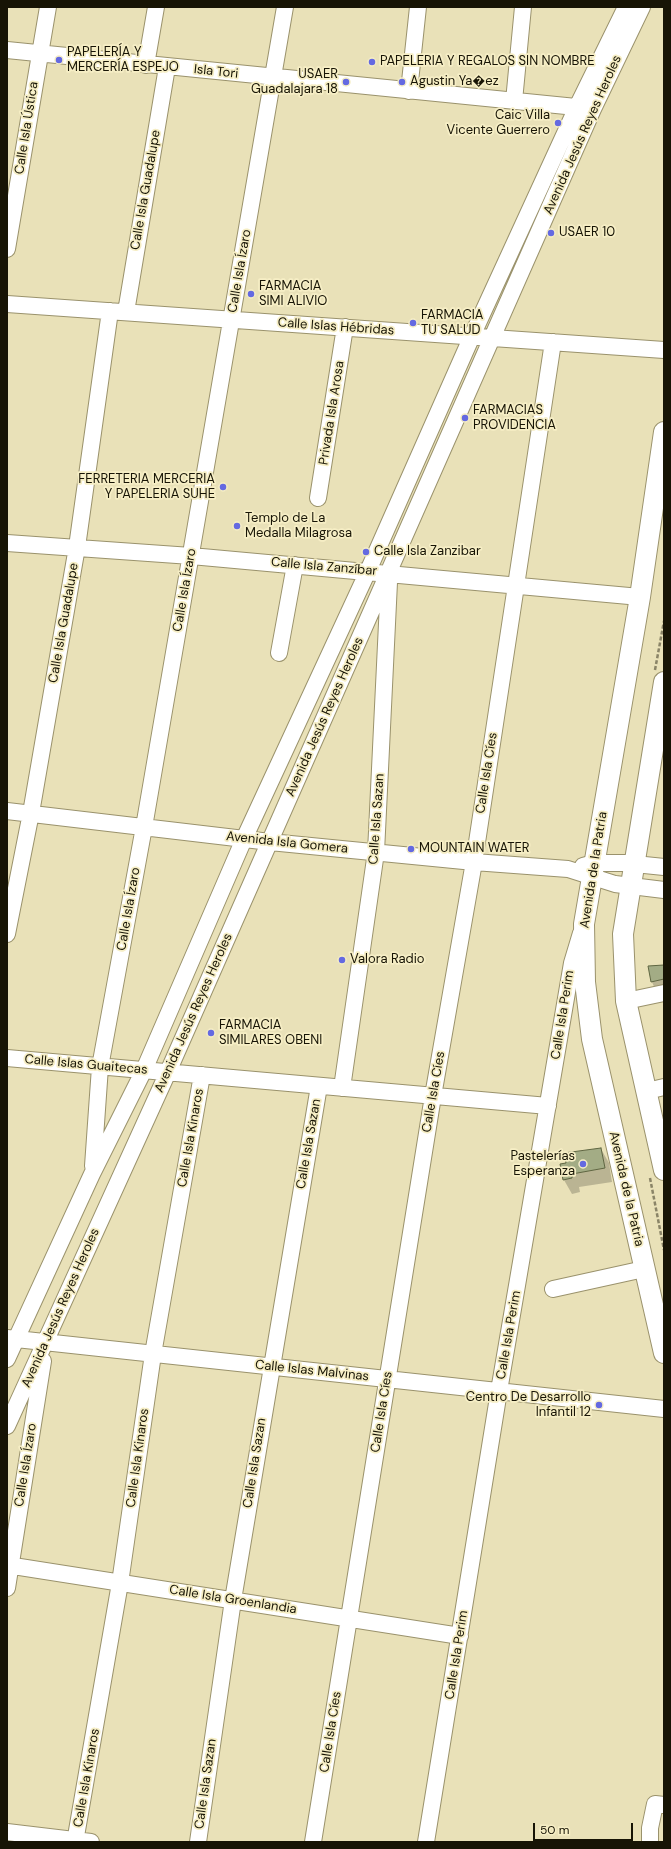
<!DOCTYPE html>
<meta charset="utf-8">
<style>
body{margin:0}
#map{position:relative;width:671px;height:1849px;overflow:hidden;background:#e9e1b8;font-family:"DM Sans",sans-serif}
canvas{display:block}
.frame{position:absolute;inset:0;border:8px solid #171405;pointer-events:none}
.scale{position:absolute;left:533px;top:1823px;width:100px;height:18px;box-sizing:border-box;border:2px solid #171405;border-top:0;padding-left:5px;font-size:12px;line-height:14px;white-space:nowrap;color:#171405;-webkit-text-stroke:3px #f6eec5;paint-order:stroke}
</style>
<div id="map">
<canvas width="671" height="1849"></canvas>
<div class="frame"></div>
<div class="scale">50 m</div>
</div>
<script>
const c = document.querySelector('canvas').getContext('2d');
c.lineJoin = 'round';
function fill(path, color) {
  c.fillStyle = color;
  c.fill(path, 'evenodd');
}
function toPath(rows) {
  const path = new Path2D();
  for (const r of rows) {
    path.moveTo(r[0], r[1]);
    for (let i = 2; i < r.length; i += 2) path.lineTo(r[i], r[i + 1]);
  }
  return path;
}
function trace(path, color, width, dash) {
  c.strokeStyle = color;
  c.lineWidth = width;
  c.lineCap = dash ? 'butt' : 'round';
  c.setLineDash(dash || []);
  c.stroke(path);
}
function write(font, color, halo, rows, align = 'center') {
  c.font = font + ' "DM Sans",sans-serif';
  c.lineWidth = 3.5;
  c.setLineDash([]);
  c.textBaseline = 'middle';
  c.strokeStyle = halo;
  c.fillStyle = color;
  for (const [text, x, y, turn = 0] of rows) {
    c.save();
    c.translate(x, y);
    c.rotate((+turn || 0) * Math.PI / 180);
    c.textAlign = isNaN(turn) ? turn : align;
    if (halo) c.strokeText(text, 0, 0);
    c.fillText(text, 0, 0);
    c.restore();
  }
}
fill(toPath([
 [664,966,664,987,655,989,652,982,650,967],
 [601,1149,609,1163,612,1182,579,1187,580,1192,572,1194,564,1180,561,1165,567,1164]
]), '#0003');
const building = toPath([
 [664,965,664,979,651,982,648,966,664,965],
 [601,1148,605,1168,572,1174,572,1178,563,1180,560,1164,566,1163,564,1153,601,1148]
]);
fill(building, '#a3ac85');
trace(building, '#5f6642', 1);
const minor = toPath([
 [7,50,586,108],
 [146,65,156,7],
 [409,91,418,7],
 [514,101,523,7],
 [7,249,48,7],
 [7,304,664,350],
 [126,312,167,67],
 [318,498,345,327],
 [7,543,191,556,640,597],
 [279,653,295,565],
 [7,811,270,842,474,862,568,869,615,884,664,890],
 [583,866,594,863,625,863,664,867],
 [7,934,31,813,77,547,110,311],
 [626,1001,664,993],
 [7,1058,548,1106],
 [342,1088,376,852,389,582],
 [647,1091,664,1087],
 [93,1166,100,1067,144,827,285,7],
 [553,1289,644,1269],
 [7,1338,664,1409],
 [7,1359,92,1174,144,1070,244,839,368,571,472,336,577,107,626,7],
 [7,1426,168,1072,593,109,642,7],
 [7,1565,460,1636],
 [7,1588,43,1361],
 [7,1832,91,1842],
 [75,1842,120,1583,153,1354,202,1075],
 [198,1842,233,1600,319,1086],
 [313,1842,433,1096,474,862,553,342],
 [426,1842,499,1391,572,963,581,933],
 [650,1842,650,1828,655,1804,664,1805]
]);
const major = toPath([
 [664,432,640,597,584,924,585,982,592,1039,664,1353],
 [664,682,623,934,626,1001,664,1170]
]);
trace(minor, '#9a926c', 18);
trace(major, '#9a926c', 22);
trace(toPath([
 [655,670,664,621],
 [650,1178,664,1250]
]), '#8a8467', 2.5, [4, 2]);
trace(minor, '#fff', 16);
trace(major, '#fff', 20);
for (const [x, y, r, color] of [
 [59,60,4,"#6469e1"],
 [372,62,4,"#6469e1"],
 [346,82,4,"#6469e1"],
 [402,82,4,"#6469e1"],
 [558,123,4,"#6469e1"],
 [551,233,4,"#6469e1"],
 [251,294,4,"#6469e1"],
 [413,323,4,"#6469e1"],
 [465,418,4,"#6469e1"],
 [223,487,4,"#6469e1"],
 [237,526,4,"#6469e1"],
 [366,552,4,"#6469e1"],
 [411,849,4,"#6469e1"],
 [342,960,4,"#6469e1"],
 [211,1033,4,"#6469e1"],
 [583,1164,4,"#6469e1"],
 [599,1405,4,"#6469e1"]
]) {
  const dot = new Path2D();
  dot.arc(x, y, r, 0, 2 * Math.PI);
  c.fillStyle = color;
  c.fill(dot);
  trace(dot, '#f6eec5', 1.5);
}
write('13px', '#171405', '#f6eec5', [
 ["PAPELERÍA Y",67,53],
 ["MERCERÍA ESPEJO",67,68],
 ["PAPELERIA Y REGALOS SIN NOMBRE",380,62],
 ["USAER",338,75,"right"],
 ["Guadalajara 18",338,90,"right"],
 ["Agustin Ya�ez",410,82],
 ["Caic Villa",550,116,"right"],
 ["Vicente Guerrero",550,131,"right"],
 ["USAER 10",559,233],
 ["FARMACIA",259,287],
 ["SIMI ALIVIO",259,302],
 ["FARMACIA",421,316],
 ["TU SALUD",421,331],
 ["FARMACIAS",473,411],
 ["PROVIDENCIA",473,426],
 ["FERRETERIA MERCERIA",215,480,"right"],
 ["Y PAPELERIA SUHE",215,495,"right"],
 ["Templo de La",245,519],
 ["Medalla Milagrosa",245,534],
 ["Calle Isla Zanzibar",374,552],
 ["MOUNTAIN WATER",419,849],
 ["Valora Radio",350,960],
 ["FARMACIA",219,1026],
 ["SIMILARES OBENI",219,1041],
 ["Pastelerías",575,1157,"right"],
 ["Esperanza",575,1172,"right"],
 ["Centro De Desarrollo",591,1398,"right"],
 ["Infantil 12",591,1413,"right"]
], 'left');
write('13px', '#171405', '#f6eec5', [
 ["Isla Tori",216,72,6],
 ["Calle Isla Ústica",27,128,-81],
 ["Avenida Jesús Reyes Heroles",583,135,-66],
 ["Calle Isla Guadalupe",146,190,-80],
 ["Calle Isla Ízaro",240,271,-80],
 ["Calle Islas Hébridas",336,327,4],
 ["Privada Isla Arosa",332,413,-81],
 ["Calle Isla Zanzíbar",324,567,5],
 ["Calle Isla Ízaro",185,590,-80],
 ["Calle Isla Guadalupe",64,623,-80],
 ["Avenida Jesús Reyes Heroles",325,717,-66],
 ["Calle Isla Cíes",487,773,-81],
 ["Calle Isla Sazan",377,819,-86],
 ["Avenida Isla Gomera",287,843,6],
 ["Avenida de la Patria",594,870,-81],
 ["Calle Isla Ízaro",129,909,-80],
 ["Avenida Jesús Reyes Heroles",194,1013,-66],
 ["Calle Isla Perim",563,1015,-81],
 ["Calle Islas Guaitecas",86,1065,5],
 ["Calle Isla Cíes",434,1092,-80],
 ["Calle Isla Kinaros",191,1138,-80],
 ["Calle Isla Sazan",309,1144,-80],
 ["Avenida de la Patria",626,1189,77],
 ["Avenida Jesús Reyes Heroles",61,1308,-66],
 ["Calle Isla Perim",509,1335,-80],
 ["Calle Islas Malvinas",312,1371,6],
 ["Calle Isla Cíes",382,1412,-81],
 ["Calle Isla Kinaros",138,1458,-82],
 ["Calle Isla Sazan",255,1463,-81],
 ["Calle Isla Ízaro",26,1465,-81],
 ["Calle Isla Groenlandia",233,1600,9],
 ["Calle Isla Perim",457,1655,-81],
 ["Calle Isla Cíes",331,1732,-81],
 ["Calle Isla Kinaros",87,1778,-80],
 ["Calle Isla Sazan",206,1784,-82]
]);
</script>
